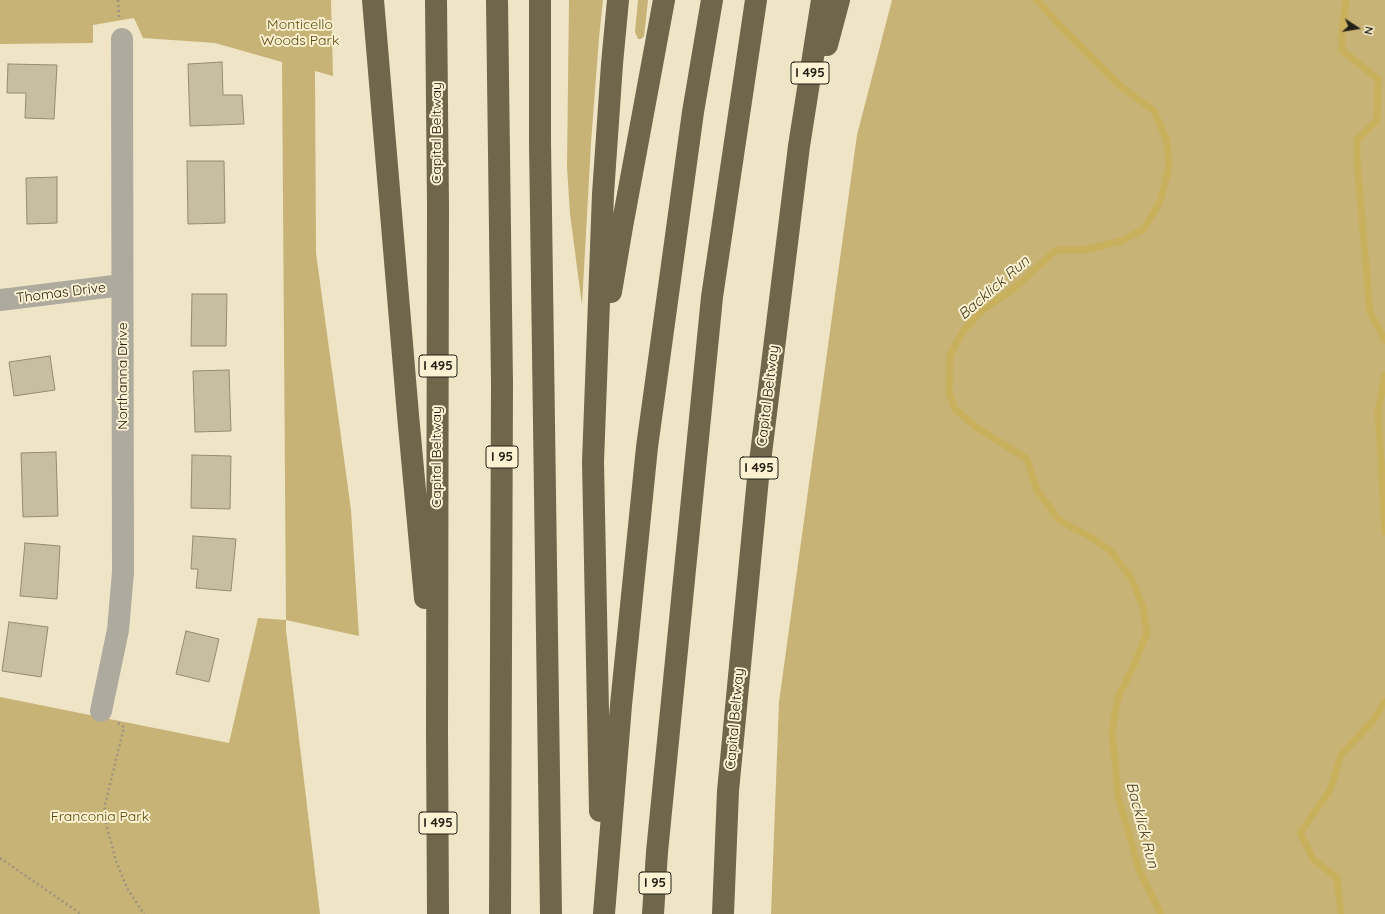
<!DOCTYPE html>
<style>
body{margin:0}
#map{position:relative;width:1385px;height:914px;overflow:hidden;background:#efe5c6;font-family:Quicksand,sans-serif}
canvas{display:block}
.north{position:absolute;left:1337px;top:8px;width:40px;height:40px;-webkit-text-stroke:3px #fcf2d3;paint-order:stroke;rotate:102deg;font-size:11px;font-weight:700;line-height:16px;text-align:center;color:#242015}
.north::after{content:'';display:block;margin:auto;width:14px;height:18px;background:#242015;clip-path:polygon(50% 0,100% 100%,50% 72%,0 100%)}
</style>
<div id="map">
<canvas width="1385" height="914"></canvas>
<div class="north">N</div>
</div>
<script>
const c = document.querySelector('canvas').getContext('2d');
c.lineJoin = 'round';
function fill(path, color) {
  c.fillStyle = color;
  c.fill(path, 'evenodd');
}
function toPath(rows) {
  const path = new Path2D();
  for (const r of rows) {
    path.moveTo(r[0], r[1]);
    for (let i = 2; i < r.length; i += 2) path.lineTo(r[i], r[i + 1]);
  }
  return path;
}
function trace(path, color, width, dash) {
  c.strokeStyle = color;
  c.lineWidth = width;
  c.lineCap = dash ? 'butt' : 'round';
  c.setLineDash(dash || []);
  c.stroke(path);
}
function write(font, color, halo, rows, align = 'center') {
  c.font = font + ' Quicksand,sans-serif';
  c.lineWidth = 4;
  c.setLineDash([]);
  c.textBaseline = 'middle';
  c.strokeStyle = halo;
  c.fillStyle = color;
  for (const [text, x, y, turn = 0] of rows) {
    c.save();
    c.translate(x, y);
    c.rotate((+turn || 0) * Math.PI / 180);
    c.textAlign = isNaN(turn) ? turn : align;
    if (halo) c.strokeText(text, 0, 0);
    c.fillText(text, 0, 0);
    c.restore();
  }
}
fill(toPath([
 [0,0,331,0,333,76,315,71,316,253,351,510,359,636,286,620,286,630,320,914,0,914,0,697,229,743,258,618,286,620,282,62,215,43,143,38,134,18,93,25,93,43,0,44],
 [569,0,603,0,599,38,591,143,582,305,570,214,567,167],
 [638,0,648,0,645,28,644,36,641,39,638,39,635,32],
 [892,0,1385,0,1385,914,771,914,779,702,857,135]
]), '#c7b376');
trace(toPath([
 [1037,0,1058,24,1120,86,1154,111,1167,141,1169,167,1160,202,1144,229,1121,241,1085,250,1056,250,1012,290,984,309,963,331,950,355,949,393,955,409,976,427,1027,459,1037,490,1060,521,1089,536,1111,551,1131,578,1143,607,1147,633,1134,665,1118,698,1112,731,1116,770,1118,796,1140,872,1161,914],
 [1346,0,1342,32,1342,50,1378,79,1377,120,1357,140,1357,160,1370,312,1385,340],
 [1385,375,1378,411,1385,532],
 [1341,914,1337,878,1313,859,1300,833,1330,790,1341,755,1373,721,1385,701]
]), '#c9b05d', 7);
const building = toPath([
 [222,62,223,95,242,95,244,124,190,126,188,64,222,62],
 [8,64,57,65,54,119,25,118,26,93,7,93,8,64],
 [187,161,224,161,225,223,188,224,187,161],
 [57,177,57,223,27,224,26,178,57,177],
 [192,294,227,294,226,346,191,346,192,294],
 [50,356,55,390,14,396,9,362,50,356],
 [229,370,231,431,195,432,193,371,229,370],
 [56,452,58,516,23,517,21,453,56,452],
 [192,455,231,456,230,509,191,508,192,455],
 [193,536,236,539,231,591,196,588,198,569,191,569,193,536],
 [25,543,60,546,57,599,20,596,25,543],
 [9,622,48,627,41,677,2,671,9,622],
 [186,631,219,639,209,682,176,674,186,631]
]);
fill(building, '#c7bea0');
trace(building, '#948b6e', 1);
trace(toPath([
 [118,0,119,17],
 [118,723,124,727,105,805,104,816,116,861,127,888,144,914],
 [0,858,81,914]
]), '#9d957e', 2.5, [2, 3]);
trace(toPath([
 [0,300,122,285],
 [101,711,118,630,123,572,122,39]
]), '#aeaa9d', 22);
trace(toPath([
 [373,0,408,415,425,598],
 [436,0,438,205,437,732,438,914],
 [497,0,502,383,500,914],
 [540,0,540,142,551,914],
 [827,45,839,0],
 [611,292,622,227,664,0],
 [600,811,593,462,603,194,612,64,618,0],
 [604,914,621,705,647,447,693,112,712,0],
 [653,914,657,852,712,297,756,0],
 [723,914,728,791,758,478,799,146,822,0]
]), '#6f664b', 22);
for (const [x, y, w] of [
 [810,73,38],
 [438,366,38],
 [502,457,32],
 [759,468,38],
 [438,823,38],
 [655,883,32]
]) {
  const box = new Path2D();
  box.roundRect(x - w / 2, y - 11, w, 22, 3);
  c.fillStyle = '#fcf2d3';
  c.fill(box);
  trace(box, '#242015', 1);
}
write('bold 13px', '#242015', null, [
 ["I 495",810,73],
 ["I 495",438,366],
 ["I 95",502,457],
 ["I 495",759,468],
 ["I 495",438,823],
 ["I 95",655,883]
]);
write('14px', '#5b4905', '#fcf2d3', [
 ["Monticello",300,25],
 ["Woods Park",300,41],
 ["Franconia Park",100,817]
]);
write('14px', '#242015', '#fcf2d3', [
 ["Capital Beltway",437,133,-90],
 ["Thomas Drive",61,293,-7],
 ["Northanna Drive",123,376,-90],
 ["Capital Beltway",768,396,-83],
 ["Capital Beltway",437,457,-90],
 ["Capital Beltway",735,719,-85]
]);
write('italic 15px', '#443915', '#fcf2d3', [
 ["Backlick Run",994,288,-41],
 ["Backlick Run",1142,825,75]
]);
</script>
